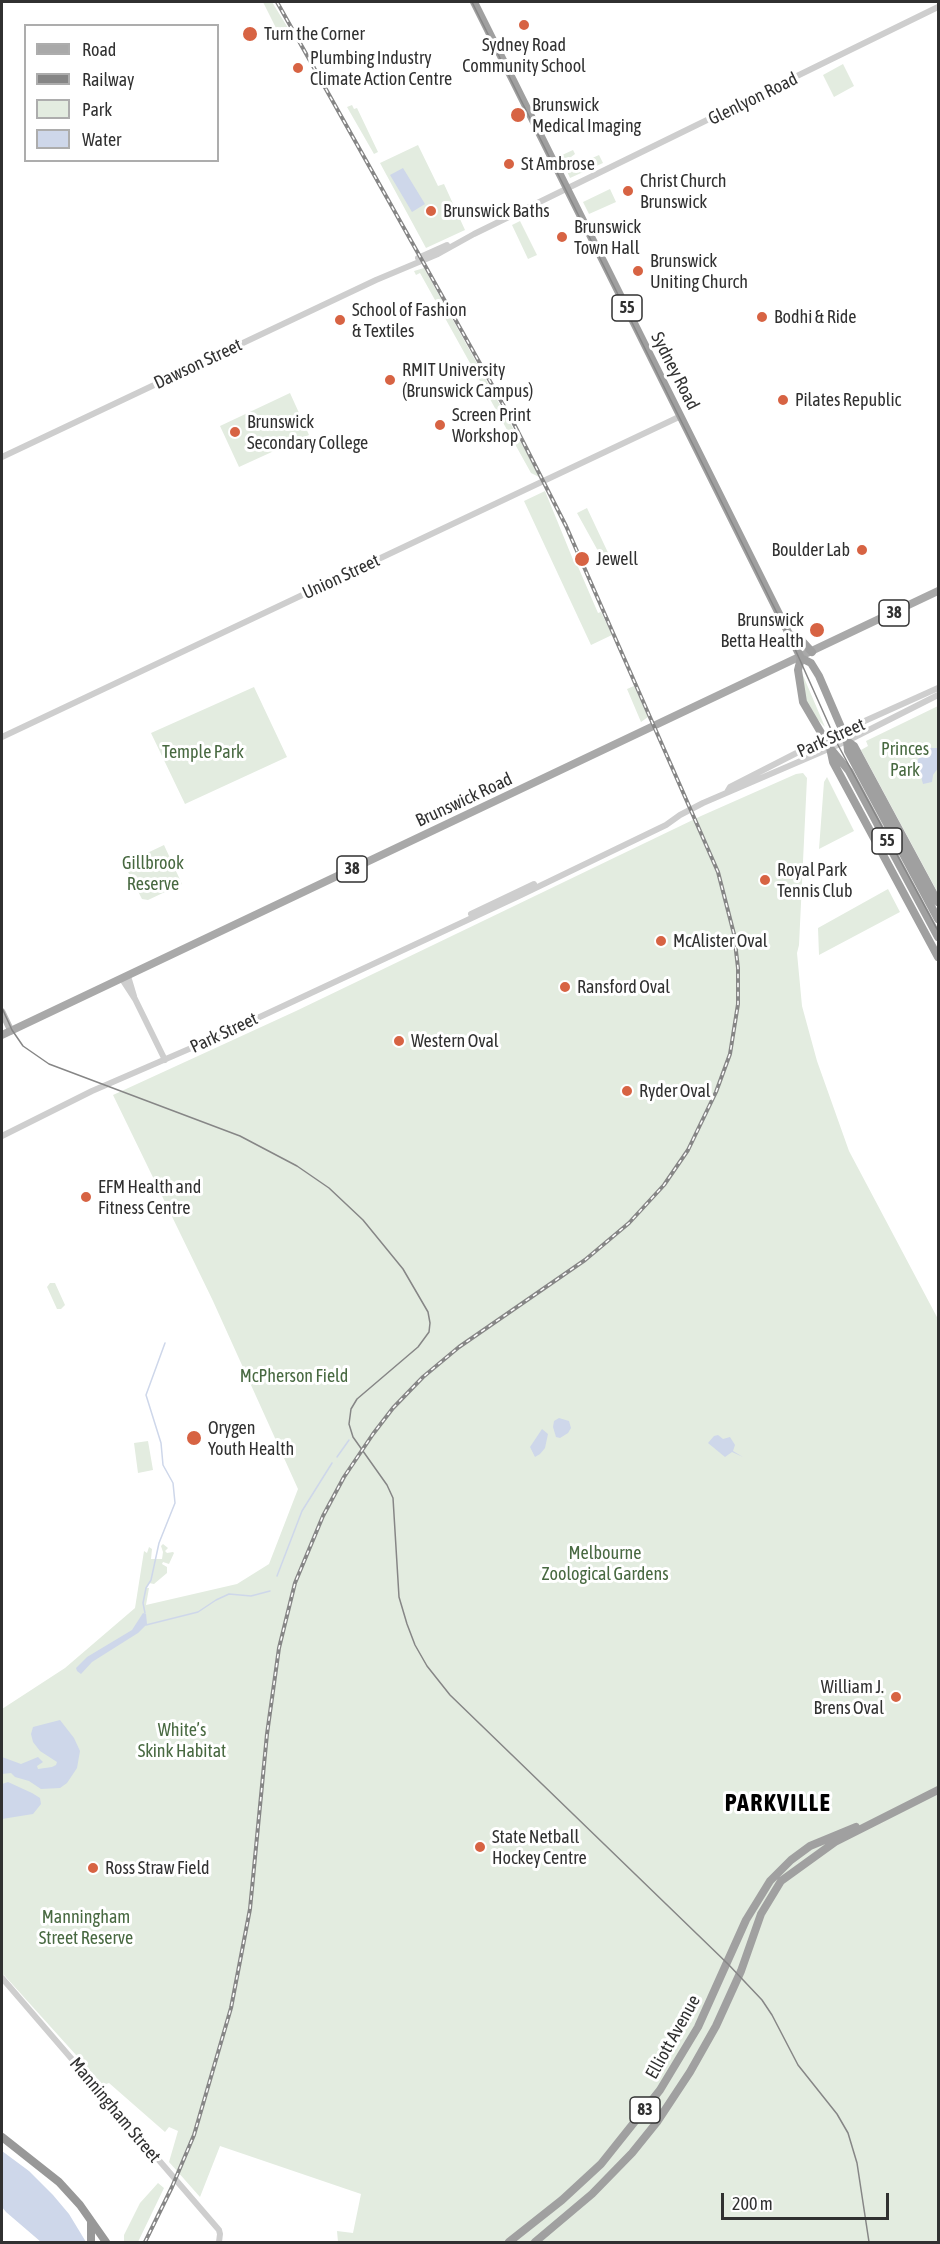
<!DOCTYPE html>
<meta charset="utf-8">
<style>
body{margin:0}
#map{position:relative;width:940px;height:2244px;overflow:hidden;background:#fff;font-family:"Asap Condensed",sans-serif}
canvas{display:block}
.frame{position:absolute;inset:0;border:3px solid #313131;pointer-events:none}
.legend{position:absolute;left:24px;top:24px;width:195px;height:138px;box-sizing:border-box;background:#fff;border:2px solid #adadad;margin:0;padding:8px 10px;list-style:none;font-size:18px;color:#313131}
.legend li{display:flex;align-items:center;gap:12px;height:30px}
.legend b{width:30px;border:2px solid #adadad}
.scale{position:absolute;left:721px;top:2193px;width:168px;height:27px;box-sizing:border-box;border:3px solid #313131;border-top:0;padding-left:8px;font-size:18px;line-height:21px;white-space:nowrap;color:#313131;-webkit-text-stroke:4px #fff;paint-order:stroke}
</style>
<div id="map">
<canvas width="940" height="2244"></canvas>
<div class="frame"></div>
<ul class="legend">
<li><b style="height:8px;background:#a9a9a9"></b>Road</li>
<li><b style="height:8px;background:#868686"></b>Railway</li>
<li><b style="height:16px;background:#e3ece0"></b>Park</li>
<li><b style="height:16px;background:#ced7ea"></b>Water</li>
</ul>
<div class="scale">200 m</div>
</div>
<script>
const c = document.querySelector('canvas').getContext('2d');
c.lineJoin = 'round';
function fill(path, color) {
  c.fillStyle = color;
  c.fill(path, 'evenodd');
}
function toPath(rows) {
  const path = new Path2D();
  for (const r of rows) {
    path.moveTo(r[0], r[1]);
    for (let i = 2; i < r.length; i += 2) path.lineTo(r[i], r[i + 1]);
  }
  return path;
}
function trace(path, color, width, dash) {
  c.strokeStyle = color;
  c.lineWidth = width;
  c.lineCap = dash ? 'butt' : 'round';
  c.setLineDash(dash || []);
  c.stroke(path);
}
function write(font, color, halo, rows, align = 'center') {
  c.font = font + ' "Asap Condensed",sans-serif';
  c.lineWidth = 6;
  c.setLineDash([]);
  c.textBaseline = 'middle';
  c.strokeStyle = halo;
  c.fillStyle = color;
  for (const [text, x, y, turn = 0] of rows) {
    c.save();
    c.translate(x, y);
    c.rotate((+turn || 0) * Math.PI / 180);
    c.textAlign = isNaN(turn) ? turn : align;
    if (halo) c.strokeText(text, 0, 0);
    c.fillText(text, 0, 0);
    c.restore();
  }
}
fill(toPath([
 [263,2,272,2,288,28,286,31,279,34],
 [843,64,854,86,834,97,823,75],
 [352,105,354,109,357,108,378,152,374,154,347,107],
 [418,145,438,186,444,184,465,230,426,248,380,163],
 [573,150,575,154,571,157,577,170,591,163,590,159,599,155,603,163,570,178,560,156],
 [610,189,616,202,589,214,583,202],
 [520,221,537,255,528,259,512,225],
 [424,268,530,459,539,477,531,473,420,273,416,275,414,271],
 [290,393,309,435,239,467,220,426],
 [545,491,574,562,576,562,598,613,601,612,612,635,591,645,524,501],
 [587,508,611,559,603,567,598,551,577,513],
 [802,673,825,727,813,715,806,700],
 [634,686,648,717,641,722,627,689],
 [254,687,287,757,185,804,151,733],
 [938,706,938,893,861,750,868,746,866,741],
 [803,773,807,778,799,945,797,953,802,1006,817,1061,849,1151,938,1319,938,2242,338,2242,337,2231,353,2233,361,2194,220,2146,200,2197,169,2162,178,2131,169,2127,165,2132,109,2083,103,2085,4,1975,2,1976,2,1709,65,1668,135,1608,144,1551,147,1553,149,1547,152,1549,151,1559,162,1559,163,1552,161,1546,163,1544,168,1548,165,1551,167,1553,173,1552,174,1553,169,1564,163,1562,162,1564,167,1567,167,1573,154,1584,149,1583,146,1588,149,1588,146,1605,237,1584,269,1564,298,1489,213,1301,113,1095,296,1011,701,816,796,774],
 [827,777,854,831,819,849,824,782],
 [164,845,182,884,148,900,142,899,124,864],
 [888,889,900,912,819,955,818,928],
 [50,1283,55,1283,65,1305,61,1309,57,1309,47,1287],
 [148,1441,153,1470,138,1473,134,1443],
 [158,2183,164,2188,138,2242,124,2242,124,2235,140,2203]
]), '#e3ece0');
fill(toPath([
 [403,168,425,204,412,212,390,175],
 [929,748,938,748,938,768,933,775,932,782,923,784,917,762,920,755],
 [559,1418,569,1421,571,1428,568,1433,560,1438,556,1437,553,1427,554,1421],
 [542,1429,548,1434,545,1448,540,1454,535,1457,530,1447],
 [718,1435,723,1439,730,1437,735,1445,733,1451,743,1457,732,1452,725,1457,708,1443,714,1436],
 [143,1613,146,1614,147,1624,138,1633,92,1662,81,1674,77,1671,76,1668,87,1657,132,1630],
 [60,1720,74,1738,80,1751,77,1768,67,1783,60,1788,41,1789,29,1781,15,1777,11,1773,2,1774,2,1757,21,1764,38,1757,43,1762,37,1766,38,1769,52,1767,56,1765,57,1762,40,1751,33,1742,31,1734,33,1727],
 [8,1782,32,1793,40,1798,41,1804,33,1814,2,1819,2,1784],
 [2,2151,29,2171,53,2195,69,2214,86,2242,41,2242,6,2212,2,2207]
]), '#ced7ea');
trace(toPath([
 [337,1457,349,1440],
 [277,1576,302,1511,332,1463],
 [145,1613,143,1603,146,1588,151,1580,159,1543,175,1503,173,1483,163,1465,161,1443,146,1395,165,1343],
 [146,1625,198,1612,216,1600,229,1594,251,1596,270,1591]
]), '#ced7ea', 1.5);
trace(toPath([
 [418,258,447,245],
 [2,457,376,280,438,254,474,234,938,7],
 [2,737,681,416],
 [727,792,730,787,818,742,938,688],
 [471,914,534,884],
 [128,976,134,996],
 [122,979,135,999,165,1060],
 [2,1136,92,1091,219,1036,521,895,666,825,680,815,703,803,847,741,938,695],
 [2,1978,219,2230,220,2234,219,2242]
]), '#cecece', 6);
trace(toPath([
 [2,1012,11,1031]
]), '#bbb', 7);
trace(toPath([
 [2,1035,938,591]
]), '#a9a9a9', 8);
trace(toPath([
 [474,2,801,658],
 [791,635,802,641,812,652],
 [801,658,798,670,803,702,830,748,849,771,938,937],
 [801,658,811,663,819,676,847,741,848,751,938,919],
 [847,741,854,746,938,902],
 [830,748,833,762,938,957],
 [509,2242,562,2200,601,2164,660,2090,698,2027,746,1920,770,1881,791,1860,810,1846,856,1827],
 [535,2242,592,2194,632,2153,657,2122,690,2072,716,2026,741,1971,761,1914,781,1881,835,1842,938,1790]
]), '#a0a0a0', 8);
trace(toPath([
 [2,2137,59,2182,80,2205,106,2242],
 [91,2221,91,2242]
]), '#989898', 8);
trace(toPath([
 [472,2,795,649,838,745,938,931],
 [2,1008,12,1030,23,1046,49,1064,240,1136,297,1166,329,1188,363,1220,403,1269,428,1312,430,1323,429,1332,418,1347,357,1399,351,1409,349,1424,353,1437,387,1485,393,1498,399,1597,407,1624,415,1645,427,1666,450,1695,728,1964,762,2000,772,2015,798,2065,837,2114,848,2133,857,2163,869,2242]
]), '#868686', 1.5);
const rail = toPath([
 [145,2242,172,2187,194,2135,231,2008,250,1909,267,1734,279,1648,295,1583,323,1516,344,1477,373,1434,393,1408,423,1377,459,1347,585,1260,629,1223,664,1185,688,1150,716,1092,730,1054,738,1004,738,968,734,934,718,872,566,526,514,424,277,2]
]);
trace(rail, '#868686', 4);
trace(rail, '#fff', 1.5, [4.5]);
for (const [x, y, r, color] of [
 [524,25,6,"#d76343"],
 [250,34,8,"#d76343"],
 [298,68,6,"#d76343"],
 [518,115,8,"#d76343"],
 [509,164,6,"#d76343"],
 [628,191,6,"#d76343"],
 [431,211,6,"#d76343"],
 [562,237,6,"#d76343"],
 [638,271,6,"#d76343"],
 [762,317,6,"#d76343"],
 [340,320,6,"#d76343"],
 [390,380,6,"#d76343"],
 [783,400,6,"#d76343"],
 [440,425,6,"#d76343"],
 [235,432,6,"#d76343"],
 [862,550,6,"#d76343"],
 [582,559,8,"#d76343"],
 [817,630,8,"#d76343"],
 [765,880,6,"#d76343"],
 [661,941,6,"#d76343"],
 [565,987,6,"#d76343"],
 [399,1041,6,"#d76343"],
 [627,1091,6,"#d76343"],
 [86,1197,6,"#d76343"],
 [194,1438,8,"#d76343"],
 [896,1697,6,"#d76343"],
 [480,1847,6,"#d76343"],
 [93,1868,6,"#d76343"]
]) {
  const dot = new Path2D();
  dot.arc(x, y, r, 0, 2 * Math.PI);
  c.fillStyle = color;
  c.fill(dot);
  trace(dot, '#fff', 2);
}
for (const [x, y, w] of [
 [627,308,30],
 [894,613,30],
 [887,841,30],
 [352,869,30],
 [645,2110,30]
]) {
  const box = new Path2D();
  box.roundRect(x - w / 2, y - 13, w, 26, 4.5);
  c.fillStyle = '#fff';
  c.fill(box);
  trace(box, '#313131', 1.5);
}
write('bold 16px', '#313131', null, [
 ["55",627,308],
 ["38",894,613],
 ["55",887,841],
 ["38",352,869],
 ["83",645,2110]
]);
write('18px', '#313131', '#fff', [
 ["Turn the Corner",264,34],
 ["Sydney Road",524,45,"center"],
 ["Community School",524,66,"center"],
 ["Plumbing Industry",310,58],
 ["Climate Action Centre",310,79],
 ["Brunswick",532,105],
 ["Medical Imaging",532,126],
 ["St Ambrose",521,164],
 ["Christ Church",640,181],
 ["Brunswick",640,202],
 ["Brunswick Baths",443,211],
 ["Brunswick",574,227],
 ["Town Hall",574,248],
 ["Brunswick",650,261],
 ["Uniting Church",650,282],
 ["School of Fashion",352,310],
 ["& Textiles",352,331],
 ["Bodhi & Ride",774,317],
 ["RMIT University",402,370],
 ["(Brunswick Campus)",402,391],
 ["Pilates Republic",795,400],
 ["Screen Print",452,415],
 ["Workshop",452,436],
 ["Brunswick",247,422],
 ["Secondary College",247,443],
 ["Boulder Lab",850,550,"right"],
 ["Jewell",596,559],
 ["Brunswick",804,620,"right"],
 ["Betta Health",804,641,"right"],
 ["Royal Park",777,870],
 ["Tennis Club",777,891],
 ["McAlister Oval",673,941],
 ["Ransford Oval",577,987],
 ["Western Oval",411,1041],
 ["Ryder Oval",639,1091],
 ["EFM Health and",98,1187],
 ["Fitness Centre",98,1208],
 ["Orygen",208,1428],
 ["Youth Health",208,1449],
 ["William J.",884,1687,"right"],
 ["Brens Oval",884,1708,"right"],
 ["State Netball",492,1837],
 ["Hockey Centre",492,1858],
 ["Ross Straw Field",105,1868]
], 'left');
write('18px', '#313131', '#fff', [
 ["Glenlyon Road",753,99,-26],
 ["Dawson Street",198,364,-25],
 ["Sydney Road",675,371,63],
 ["Union Street",341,577,-25],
 ["Park Street",831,738,-24],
 ["Brunswick Road",464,800,-25],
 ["Park Street",224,1033,-25],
 ["Elliott Avenue",673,2037,-61],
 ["Manningham Street",115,2110,50]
]);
write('18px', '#486941', '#fff', [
 ["Princes",905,749],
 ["Park",905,770],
 ["Temple Park",203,752],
 ["Gillbrook",153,863],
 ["Reserve",153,884],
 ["McPherson Field",294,1376],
 ["Melbourne",605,1553],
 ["Zoological Gardens",605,1574],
 ["White’s",182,1730],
 ["Skink Habitat",182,1751],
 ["Manningham",86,1917],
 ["Street Reserve",86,1938]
]);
c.letterSpacing = '1.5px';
write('bold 24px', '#000', '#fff', [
 ["PARKVILLE",778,1803]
]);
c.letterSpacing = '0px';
</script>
